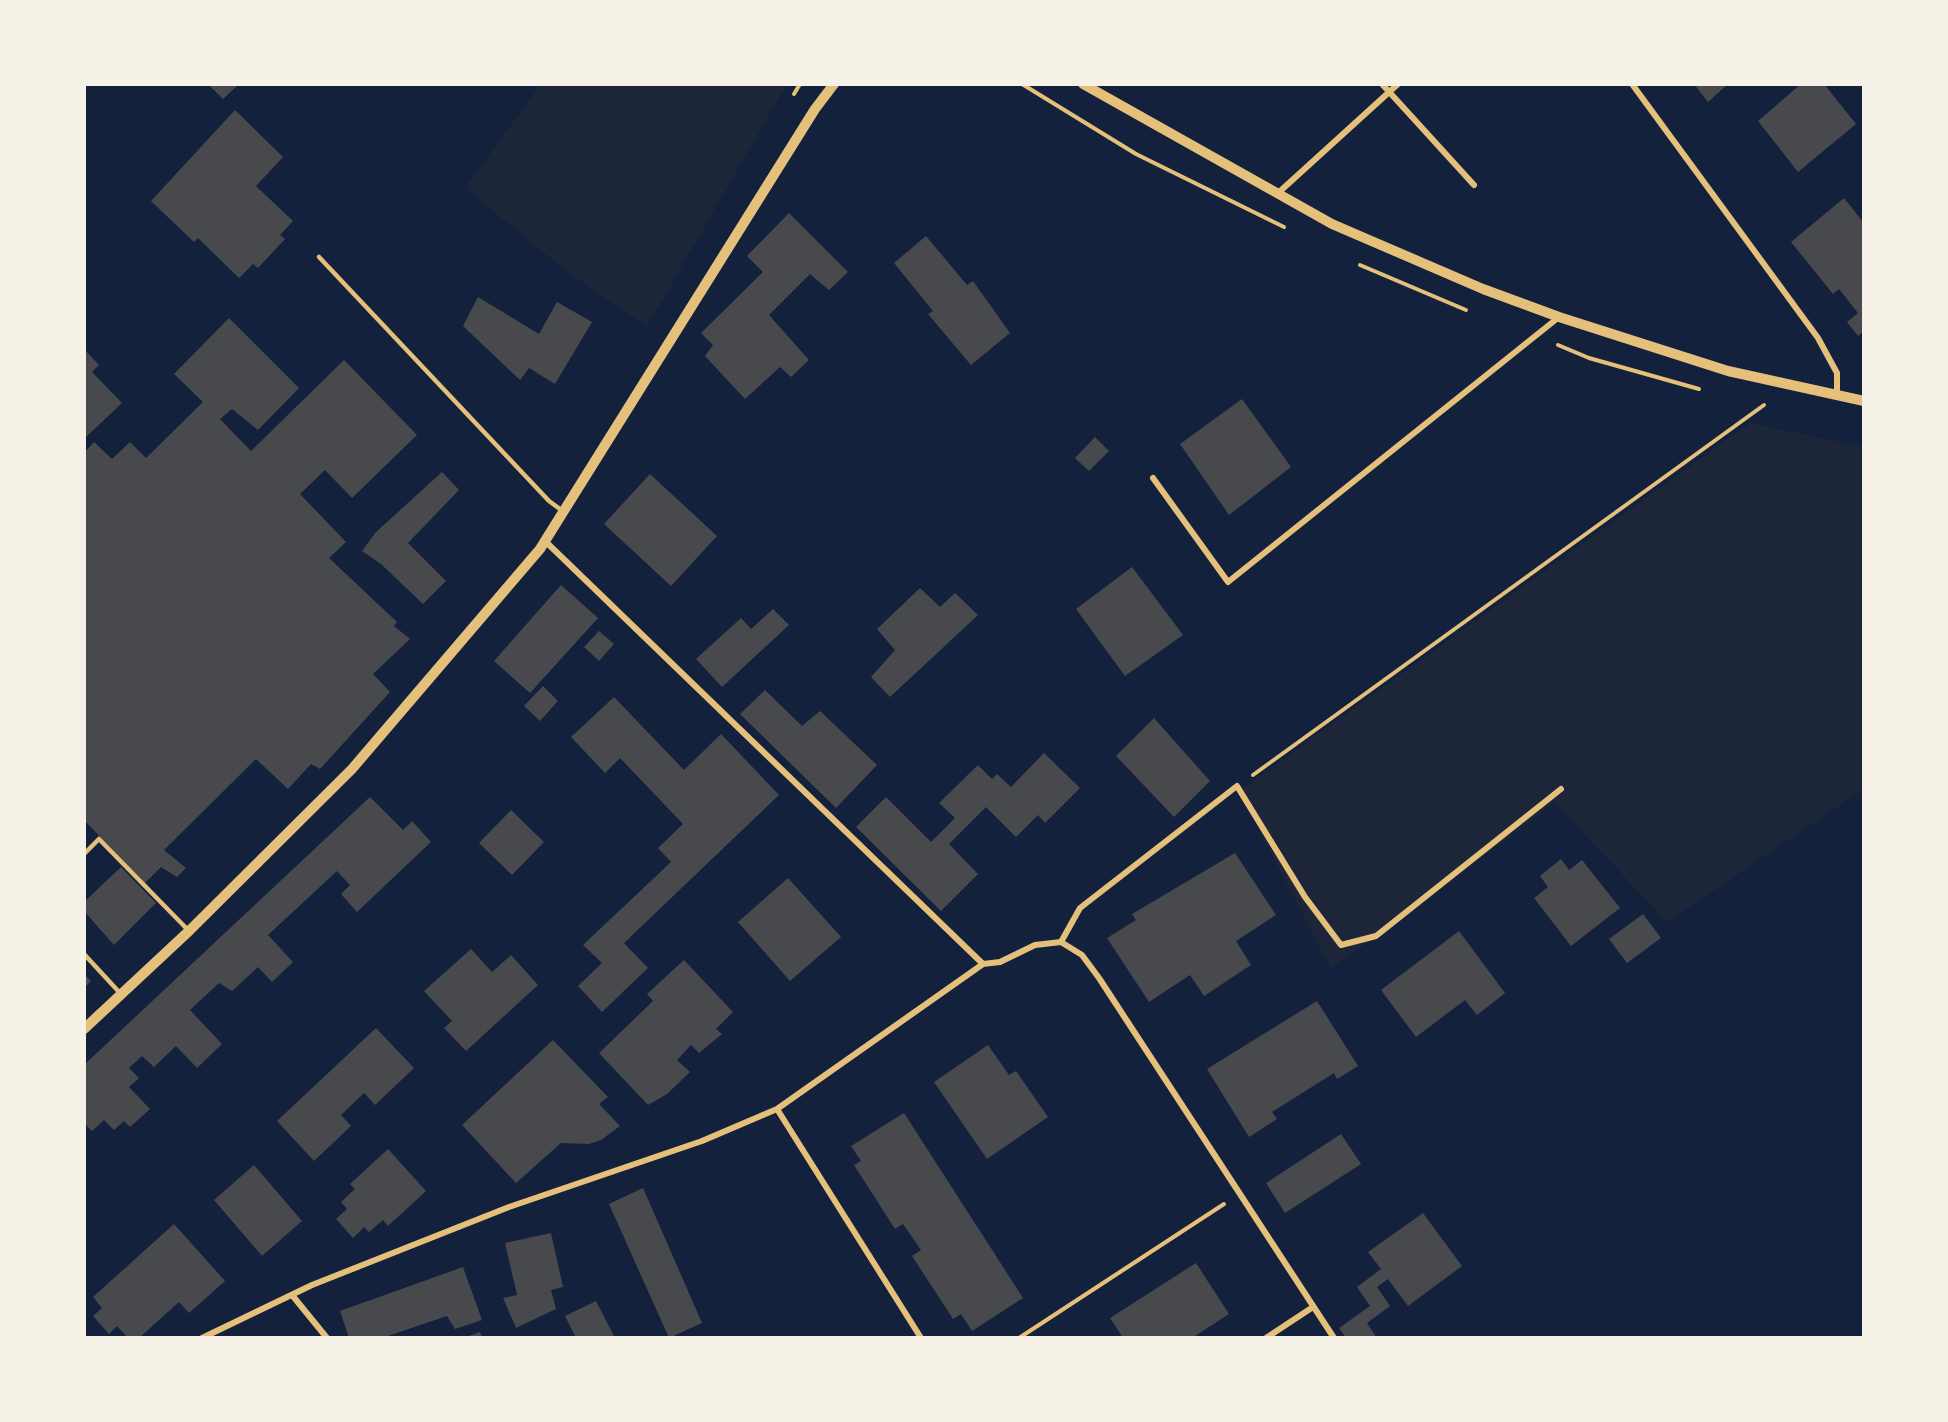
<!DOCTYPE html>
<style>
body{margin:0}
#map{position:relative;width:1948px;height:1422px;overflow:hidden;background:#14213d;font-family:Montserrat,sans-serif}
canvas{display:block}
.frame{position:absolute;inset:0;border:86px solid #f6f1e7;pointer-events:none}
</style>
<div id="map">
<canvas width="1948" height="1422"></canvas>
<div class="frame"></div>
</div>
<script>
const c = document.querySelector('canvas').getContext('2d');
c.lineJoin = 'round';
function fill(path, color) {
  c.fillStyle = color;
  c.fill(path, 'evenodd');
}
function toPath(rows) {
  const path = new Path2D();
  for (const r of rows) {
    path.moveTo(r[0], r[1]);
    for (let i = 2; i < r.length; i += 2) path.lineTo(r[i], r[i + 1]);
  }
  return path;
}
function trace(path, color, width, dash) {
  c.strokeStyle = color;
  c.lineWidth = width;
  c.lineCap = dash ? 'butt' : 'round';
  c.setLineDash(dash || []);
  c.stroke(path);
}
fill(toPath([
 [541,84,787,84,647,327,565,270,465,188],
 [1750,423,1864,447,1864,789,1667,922,1555,803,1331,969,1239,791]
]), '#1d2539');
fill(toPath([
 [208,84,239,84,223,99],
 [1694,84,1728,84,1708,102],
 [1801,84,1824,84,1856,124,1798,172,1758,121],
 [235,110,283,157,256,186,293,221,280,235,285,239,258,268,253,264,239,278,198,238,194,242,151,201],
 [1844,198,1864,223,1864,331,1858,336,1847,322,1858,313,1839,289,1833,294,1791,242],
 [789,213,848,272,829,290,810,274,769,315,809,360,791,377,780,367,745,399,705,356,713,345,701,333,763,272,747,256],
 [926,236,967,285,973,281,1010,333,971,365,928,314,933,311,894,263],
 [478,297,539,334,557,302,592,322,555,384,529,368,520,380,463,326],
 [229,318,299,388,258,430,232,409,220,419,251,451,344,360,417,435,352,498,325,470,300,494,346,542,329,558,397,622,394,626,410,639,373,674,390,692,320,769,311,764,288,789,256,759,164,850,186,868,177,877,161,867,145,883,84,820,84,453,94,442,112,459,130,442,146,458,203,402,174,374],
 [84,349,99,365,92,372,122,403,84,439],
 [1242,399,1291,467,1229,515,1180,444],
 [1095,437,1109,451,1089,471,1075,458],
 [442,472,459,490,408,543,446,581,423,604,381,564,362,551,376,532],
 [650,474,717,536,671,586,604,524],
 [1132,567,1183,635,1125,676,1076,609],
 [561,585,598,618,530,693,494,661],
 [920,588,940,607,955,593,978,615,890,697,871,677,895,650,877,629],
 [773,609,789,625,722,687,696,659,741,618,751,629],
 [599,631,614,644,599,661,584,647],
 [543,686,558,701,540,721,524,706],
 [765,690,802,726,820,711,877,765,836,808,740,714],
 [614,697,684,770,721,734,779,795,624,943,648,968,602,1012,578,986,602,963,583,945,671,862,658,848,683,824,620,758,605,773,571,737],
 [1154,718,1210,781,1174,817,1116,756],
 [1044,753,1080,788,1045,823,1038,815,1016,837,986,807,949,844,978,874,941,911,856,827,886,797,931,842,955,818,939,803,978,765,992,779,997,774,1011,787],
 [370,797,403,830,412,821,431,842,357,912,341,894,350,885,337,871,268,935,293,962,272,982,258,967,232,991,219,983,190,1010,222,1044,197,1068,176,1046,154,1067,142,1056,129,1068,139,1078,129,1087,150,1109,130,1127,124,1121,114,1130,104,1120,92,1131,84,1123,84,1065],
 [511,810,544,842,512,875,479,843],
 [1235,853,1276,915,1236,941,1251,965,1204,996,1190,975,1149,1002,1107,938,1136,920,1132,914],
 [1561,859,1569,870,1582,860,1620,908,1571,946,1534,898,1548,887,1540,876],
 [121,867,156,903,114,945,84,911,84,902],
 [788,878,841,937,790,981,738,922],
 [1643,914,1661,938,1627,963,1609,939],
 [1459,931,1505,993,1477,1015,1465,1000,1416,1037,1381,990],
 [471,949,492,972,511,955,538,985,466,1051,444,1028,452,1021,424,991],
 [684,960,733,1012,716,1029,722,1034,699,1053,691,1045,677,1060,690,1072,667,1094,648,1105,599,1053,653,1001,647,994],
 [84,974,91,981,84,988],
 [1317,1001,1358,1066,1337,1079,1334,1073,1272,1112,1277,1119,1249,1137,1207,1069],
 [376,1028,414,1068,375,1105,364,1093,341,1115,351,1126,314,1161,277,1121],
 [553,1040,608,1097,599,1104,620,1126,601,1140,589,1144,561,1143,516,1183,462,1125],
 [988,1045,1009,1075,1016,1071,1048,1117,987,1159,934,1082],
 [904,1113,1023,1298,972,1331,961,1314,953,1319,912,1256,921,1250,903,1224,895,1229,854,1165,861,1161,851,1146],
 [1341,1134,1361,1164,1285,1213,1266,1183],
 [388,1149,426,1191,388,1226,383,1220,369,1232,364,1227,353,1238,336,1219,347,1209,341,1202,355,1189,350,1184],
 [254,1165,302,1221,262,1256,214,1200],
 [643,1188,702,1323,669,1338,609,1204],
 [1423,1213,1462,1266,1408,1306,1388,1279,1377,1287,1390,1306,1367,1323,1377,1338,1346,1338,1339,1328,1370,1306,1357,1287,1381,1269,1368,1252],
 [174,1224,225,1281,189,1313,179,1302,139,1338,128,1338,117,1326,109,1334,93,1316,102,1308,93,1297],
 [551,1233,563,1287,551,1290,556,1309,516,1328,503,1298,517,1295,505,1243],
 [1196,1263,1229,1314,1192,1338,1123,1338,1110,1318],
 [463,1267,482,1320,455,1329,447,1316,382,1338,349,1338,340,1311],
 [596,1301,615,1338,576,1338,565,1316],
 [480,1332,482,1338,463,1338]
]), '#48494c');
trace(toPath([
 [1022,84,1136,154,1284,227],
 [794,94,800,84],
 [1360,265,1466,310],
 [1558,345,1589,358,1699,389],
 [1253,775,1764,405],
 [1019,1338,1224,1204]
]), '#e5c07b', 4);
trace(toPath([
 [319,257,549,501,564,512],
 [84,854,99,839,189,931],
 [84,954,120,993]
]), '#e5c07b', 4.5);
trace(toPath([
 [1382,84,1474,185],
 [1632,84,1818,338,1837,373,1837,395],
 [1277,194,1398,84],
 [1153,478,1228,582,1559,317],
 [545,541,983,964],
 [1061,942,1080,908,1237,786,1305,897,1341,945,1376,936,1561,789],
 [1061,942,1082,955,1099,978,1334,1338],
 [777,1109,921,1338],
 [292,1295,327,1338],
 [202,1338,312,1285,509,1207,702,1141,777,1109,983,964,1000,962,1035,945,1061,942],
 [1266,1338,1313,1307]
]), '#e5c07b', 6);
trace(toPath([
 [1083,84,1332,224,1483,289,1559,317,1728,371,1864,401],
 [84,1029,189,931,352,769,540,549,815,109,834,84]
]), '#e5c07b', 10);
</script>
